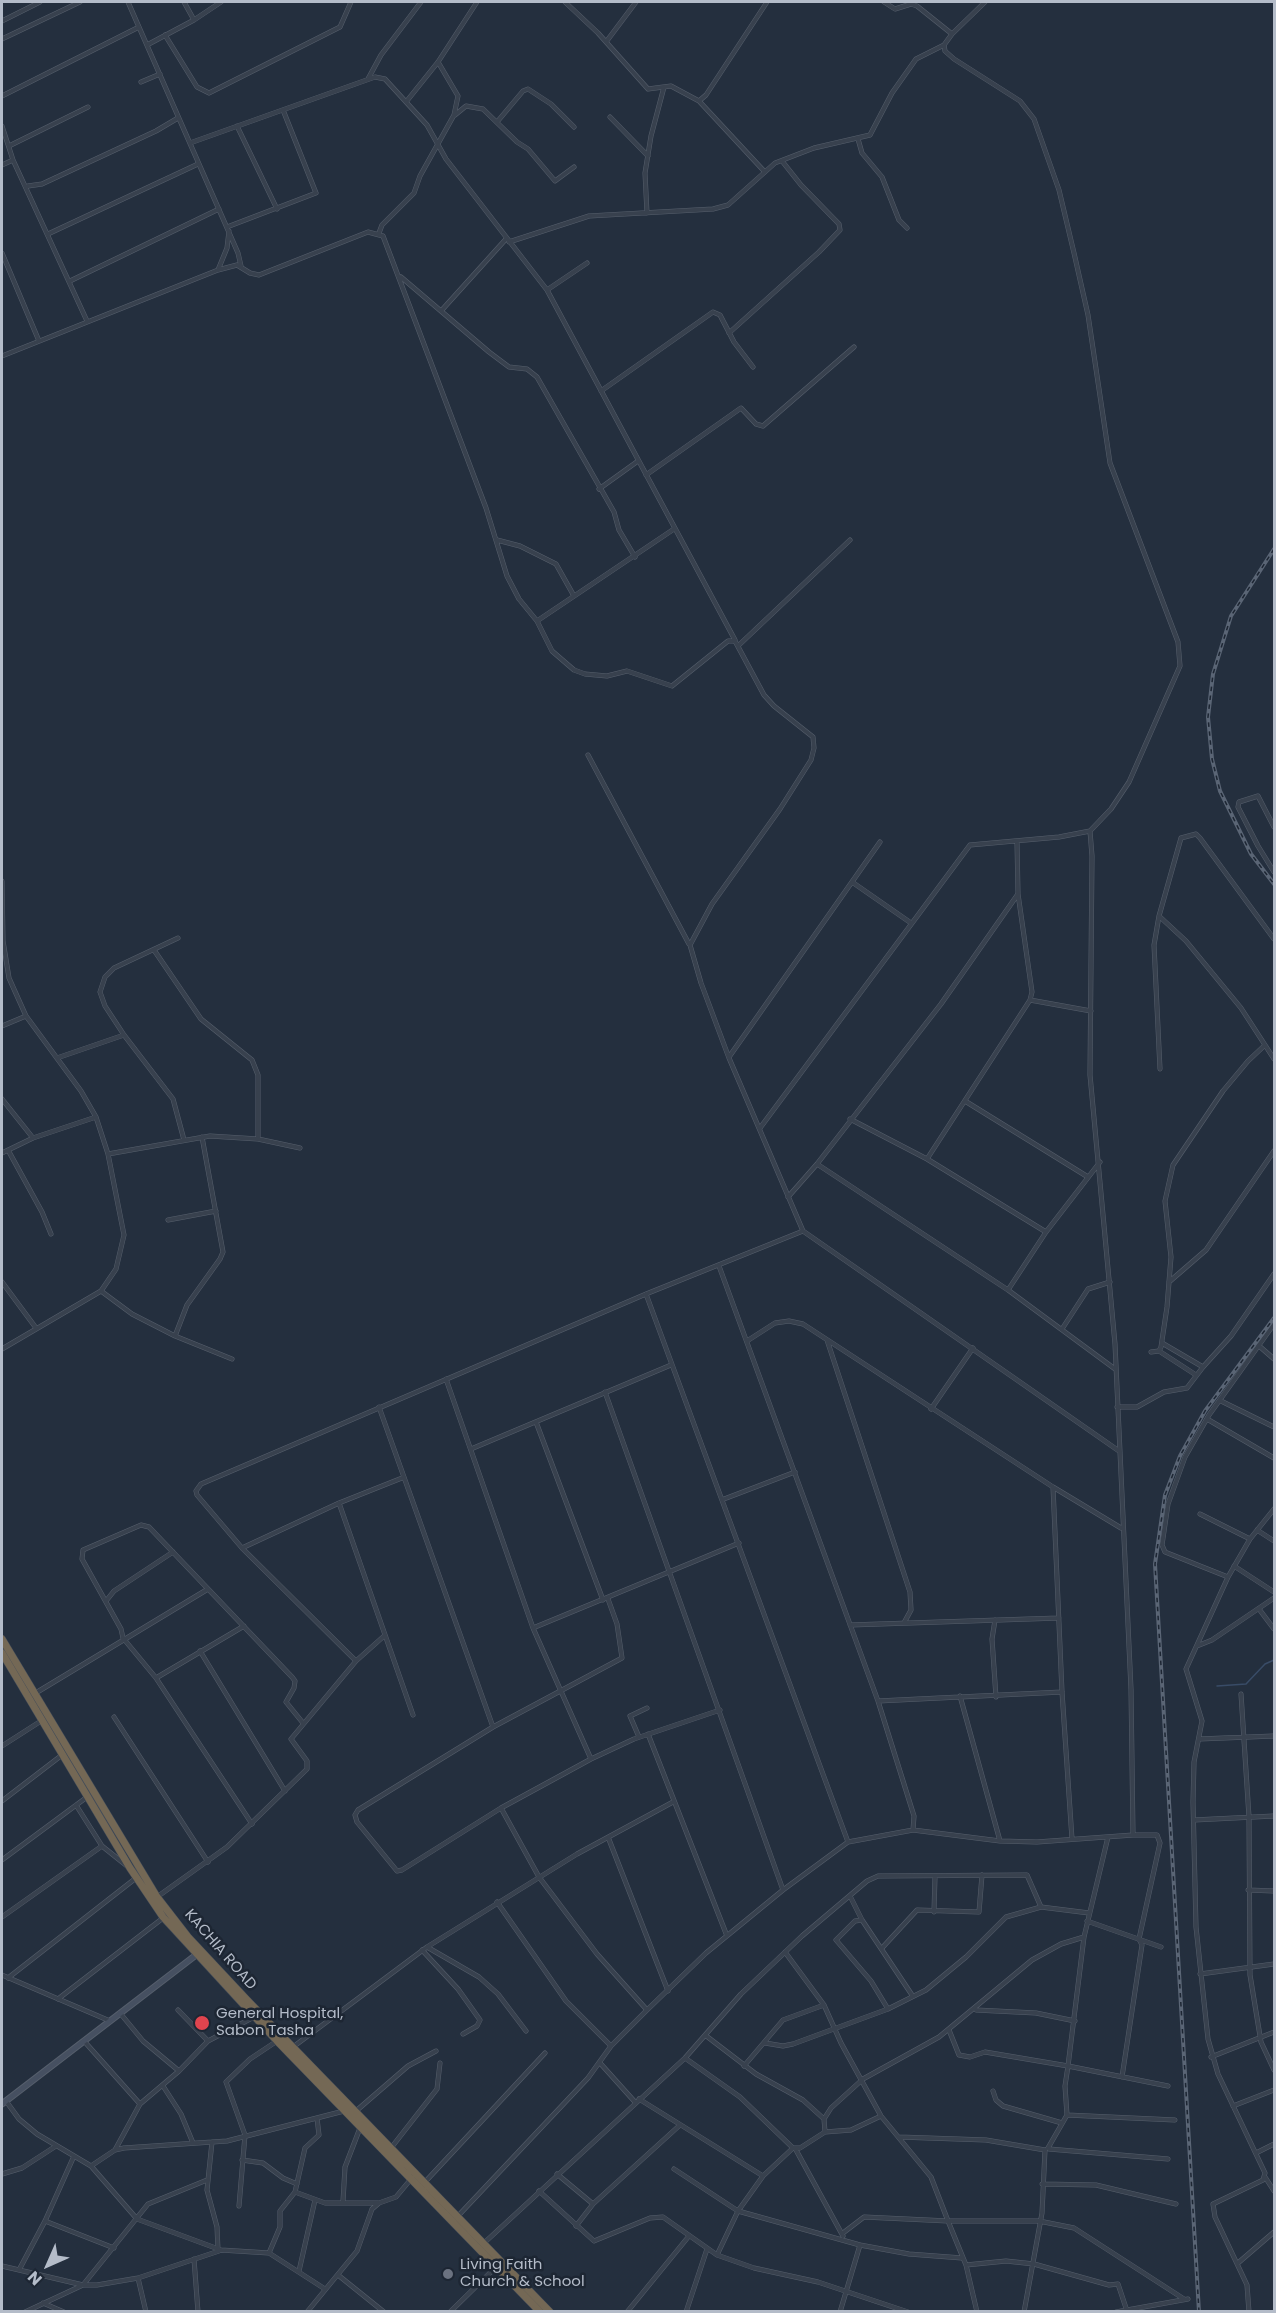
<!DOCTYPE html>
<style>
body{margin:0}
#map{position:relative;width:1276px;height:2313px;overflow:hidden;background:#242f3e;font-family:Poppins,sans-serif}
canvas{display:block}
.frame{position:absolute;inset:0;border:3px solid #b4bcc9;pointer-events:none}
.north{position:absolute;left:18px;top:2235px;width:60px;height:60px;-webkit-text-stroke:4px #1d2633;paint-order:stroke;rotate:225deg;font-size:16px;font-weight:700;line-height:24px;text-align:center;color:#b4bcc9}
.north::after{content:'';display:block;margin:auto;width:21px;height:27px;background:#b4bcc9;clip-path:polygon(50% 0,100% 100%,50% 72%,0 100%)}
</style>
<div id="map">
<canvas width="1276" height="2313"></canvas>
<div class="frame"></div>
<div class="north">N</div>
</div>
<script>
const c = document.querySelector('canvas').getContext('2d');
c.lineJoin = 'round';
function toPath(rows) {
  const path = new Path2D();
  for (const r of rows) {
    path.moveTo(r[0], r[1]);
    for (let i = 2; i < r.length; i += 2) path.lineTo(r[i], r[i + 1]);
  }
  return path;
}
function trace(path, color, width, dash) {
  c.strokeStyle = color;
  c.lineWidth = width;
  c.lineCap = dash ? 'butt' : 'round';
  c.setLineDash(dash || []);
  c.stroke(path);
}
function write(font, color, halo, rows, align = 'center') {
  c.font = font + ' Poppins,sans-serif';
  c.lineWidth = 5;
  c.setLineDash([]);
  c.textBaseline = 'middle';
  c.strokeStyle = halo;
  c.fillStyle = color;
  for (const [text, x, y, turn = 0] of rows) {
    c.save();
    c.translate(x, y);
    c.rotate((+turn || 0) * Math.PI / 180);
    c.textAlign = isNaN(turn) ? turn : align;
    if (halo) c.strokeText(text, 0, 0);
    c.fillText(text, 0, 0);
    c.restore();
  }
}
trace(toPath([
 [1217,1686,1246,1684,1265,1664,1274,1660]
]), '#394c67', 1.5);
const street = toPath([
 [128,2,238,253,241,266],
 [184,2,194,20],
 [565,2,598,33,648,89,671,86,699,101,706,95,767,2],
 [884,2,895,9,911,4,917,6,952,34],
 [2,21,40,2],
 [165,35,197,87,209,93,340,27,351,2],
 [2,39,80,2],
 [606,42,636,2],
 [147,45,194,20,221,2],
 [368,79,381,55,421,2],
 [141,82,160,74],
 [2,96,139,27],
 [699,101,764,171],
 [406,102,438,62,477,2],
 [455,115,466,106,483,109,517,142,528,149,555,181,574,167],
 [610,117,648,156],
 [497,122,523,91,528,89,551,104,574,127],
 [2,126,13,160,87,321],
 [237,126,277,209],
 [858,139,862,153,882,177,899,220,907,228],
 [190,143,375,77,385,79,427,125,446,159,547,290,735,640],
 [9,146,88,107],
 [2,165,13,160],
 [28,186,42,184,156,131,178,118],
 [647,213,645,173,651,136,664,87],
 [227,227,316,193,283,110],
 [379,233,382,225,414,193,420,176,454,115,458,96,438,62],
 [48,234,198,164],
 [509,242,589,216,713,209,728,205,775,163,814,148,870,135,892,93,916,59,944,45],
 [2,253,39,341],
 [218,270,227,248,229,231],
 [401,277,489,352,509,367,527,369,537,377,614,512,619,530,635,557],
 [70,281,219,209],
 [547,290,587,263],
 [441,311,506,239],
 [729,333,819,252,840,230,839,224,801,185,782,161],
 [2,356,218,270,237,265,250,273,259,275,368,232,383,236,486,508,507,576,519,599,537,621,552,651,574,670,585,674,607,676,627,671,672,686,728,641,735,641,764,695,774,706,813,737,814,748,811,760,780,809,712,904,690,945,701,983,729,1058,803,1231],
 [601,391,713,312,720,315,734,342,753,367],
 [646,475,741,408,756,424,763,426,854,347],
 [599,489,638,461],
 [497,540,520,546,556,564,574,596],
 [537,621,674,529],
 [739,645,850,540],
 [588,755,689,944],
 [1274,827,1258,796,1239,802,1238,807,1258,846,1274,872],
 [2,881,3,941,9,978,26,1016,81,1091,96,1117,108,1154,124,1235,116,1269,101,1291,2,1349],
 [852,882,911,923],
 [1159,916,1154,945,1160,1069],
 [178,938,114,968,105,977,100,992,105,1006,124,1035,173,1099,184,1140],
 [154,950,201,1019,252,1060,258,1075,258,1139],
 [1030,1000,1091,1011],
 [2,1026,26,1016],
 [1265,1045,1274,1059],
 [729,1057,880,842],
 [57,1058,124,1035],
 [2,1099,33,1138],
 [965,1101,1088,1177],
 [850,1119,927,1159,1046,1232],
 [760,1128,970,845,1059,837,1090,831,1111,809,1129,782,1180,666,1178,642,1110,463,1088,315,1074,253,1059,190,1034,119,1020,101,954,59,945,51,944,45,952,34,985,2],
 [8,1150,42,1212,51,1234],
 [2,1153,33,1138,96,1117],
 [108,1154,210,1136,258,1139,300,1148],
 [927,1159,1030,1000,1032,992,1018,894],
 [817,1164,1008,1290,1115,1369],
 [788,1197,817,1164,941,1004,1018,894,1017,842],
 [168,1220,216,1211],
 [719,1266,878,1701,914,1816,913,1830],
 [2,1282,36,1328],
 [1169,1282,1206,1250,1274,1151],
 [1008,1290,1046,1232,1100,1162],
 [101,1291,132,1314,175,1336,232,1359],
 [646,1294,848,1842],
 [1062,1329,1088,1289,1110,1282],
 [175,1336,187,1305,220,1259,223,1252,202,1137],
 [827,1340,910,1592,911,1610,905,1621],
 [747,1341,775,1323,789,1321,803,1324,1053,1487,1121,1528],
 [1162,1343,1203,1367,1231,1336,1274,1274],
 [1258,1345,1274,1359],
 [1159,1351,1196,1375],
 [1151,1352,1159,1351,1161,1347,1167,1307,1171,1257,1165,1201,1173,1165,1223,1091,1248,1061,1265,1045,1241,1008,1186,941,1159,916,1181,838,1196,834,1200,838,1274,939],
 [446,1379,533,1628,591,1759],
 [605,1392,783,1890],
 [1221,1401,1274,1427],
 [379,1407,493,1727,622,1658,617,1624,608,1599],
 [1117,1407,1137,1407,1164,1392,1187,1388,1203,1367],
 [931,1409,973,1348],
 [1207,1419,1274,1458],
 [536,1422,603,1600],
 [471,1449,671,1365],
 [1053,1487,1062,1692,1072,1839],
 [724,1499,795,1472],
 [339,1503,413,1715],
 [1200,1514,1250,1539],
 [1257,1530,1274,1541],
 [242,1548,339,1503,402,1478],
 [1234,1566,1274,1592],
 [1228,1577,1165,1552,1162,1545,1168,1504,1185,1457,1209,1415,1274,1324],
 [106,1601,114,1591,173,1552],
 [1259,1609,1274,1629],
 [995,1620,992,1639,996,1697],
 [850,1625,1059,1618],
 [533,1628,739,1543],
 [1197,1646,1212,1640,1274,1598],
 [200,1651,285,1791],
 [356,1661,384,1636],
 [156,1678,244,1626],
 [34,1694,208,1589],
 [1241,1694,1249,1817,1250,1975,1261,2042,1274,2070],
 [960,1696,1000,1841],
 [878,1701,1062,1692],
 [114,1717,208,1862],
 [493,1727,358,1810,355,1815,357,1822,397,1871,402,1870,501,1808,591,1759,634,1739,720,1710],
 [648,1734,727,1936],
 [639,1737,630,1716,647,1708],
 [1199,1739,1274,1736],
 [2,1746,41,1721],
 [2,1801,62,1755],
 [76,1805,102,1846,127,1866],
 [501,1808,539,1877,597,1954,647,2010],
 [1194,1820,1274,1816],
 [252,1824,156,1678,123,1638,121,1629,82,1559,83,1550,141,1525,149,1527,292,1677,295,1681,294,1688,286,1702,303,1723],
 [608,1837,668,1991],
 [2,1860,87,1797],
 [1248,1890,1274,1891],
 [850,1896,862,1920,912,1995],
 [157,1897,227,1847,307,1769,307,1761,291,1739,356,1661,242,1548,197,1495,196,1491,201,1484,646,1294,803,1231,1119,1451],
 [497,1902,566,2001,611,2046],
 [934,1912,935,1876],
 [2,1917,102,1846],
 [862,1920,855,1921,836,1940,871,1981,888,2009],
 [1087,1921,1161,1947],
 [427,1947,479,1977,498,1994,526,2031],
 [882,1948,917,1910,979,1912,982,1875],
 [422,1950,458,1989,480,2020,477,2026,463,2034],
 [785,1952,824,2005,841,2043,881,2116,931,2177,948,2221,864,2217,843,2233],
 [1200,1974,1274,1964],
 [2,1975,110,2021],
 [8,1978,136,1878],
 [58,1999,163,1918],
 [178,2010,208,2041],
 [976,2010,1036,2013,1075,2021],
 [120,2013,143,2041,179,2071],
 [949,2030,959,2055,970,2057,985,2052,1068,2066,1084,1937,1108,1837],
 [705,2035,756,2074,803,2100,824,2119],
 [84,2041,140,2104],
 [765,2043,783,2046,793,2044,888,2009,926,1990,966,1957,1006,1917,1041,1907,1089,1913],
 [293,2047,427,1947,577,1854,673,1802],
 [1211,2057,1274,2032],
 [685,2058,740,2097,793,2148],
 [600,2063,635,2102],
 [744,2066,783,2020,824,2005],
 [1122,2077,1142,1945,1139,1939,1160,1843,1157,1835,1133,1835],
 [163,2086,181,2114,193,2143],
 [993,2091,996,2100,1003,2106,1062,2123],
 [639,2099,763,2176],
 [6,2101,19,2119,37,2134,91,2166,137,2219,221,2250,269,2253,325,2289],
 [1233,2106,1274,2090],
 [356,2111,408,2066,436,2051],
 [1067,2115,1065,2086,1068,2066,1168,2086],
 [825,2132,824,2119,831,2108,863,2079,939,2037,1032,1960,1061,1944,1084,1937],
 [899,2137,986,2140,1045,2150,1042,2213,1024,2312],
 [212,2142,207,2190,217,2227,218,2250],
 [391,2148,437,2089,440,2063],
 [1048,2148,1067,2115,1175,2120],
 [1049,2149,1168,2159],
 [115,2150,140,2104,179,2071,208,2041,254,2017],
 [796,2150,843,2236],
 [1256,2153,1274,2144],
 [242,2160,263,2163,283,2178,297,2184],
 [91,2166,115,2150,124,2148,227,2141,344,2111],
 [674,2169,738,2211,860,2245,909,2254,962,2258],
 [2,2174,22,2168,56,2146],
 [557,2174,593,2204,680,2125],
 [1265,2177,1274,2191],
 [425,2182,545,2053],
 [1042,2184,1096,2185,1176,2204],
 [539,2191,594,2241,650,2218,663,2217,717,2255,754,2268,818,2282,908,2312],
 [295,2192,325,2203,379,2203],
 [343,2201,345,2167,360,2128],
 [239,2206,245,2135,226,2082,250,2059,277,2041],
 [457,2217,588,2078,611,2046,647,2010,706,1953,783,1890,848,1842,913,1830,1000,1841,1037,1842,1133,1835,1131,1689,1115,1344,1090,1075,1092,856,1090,831],
 [45,2221,114,2248],
 [576,2226,593,2204],
 [484,2243,685,2058,741,1994,802,1936,867,1881,878,1876,1027,1875,1041,1907],
 [269,2253,280,2227,280,2211,295,2192,305,2148,319,2135,317,2118],
 [717,2255,738,2211,763,2176,793,2148,800,2148,825,2132,851,2130,881,2116],
 [194,2259,198,2312],
 [1238,2263,1274,2232],
 [966,2265,1006,2261,1034,2264,1109,2285,1118,2284,1126,2308],
 [2,2266,83,2285,97,2285,138,2278,219,2251],
 [19,2270,45,2221,74,2156],
 [299,2271,315,2200],
 [338,2275,384,2312],
 [138,2278,146,2312],
 [43,2303,64,2312],
 [25,2312,83,2285,148,2204,207,2180],
 [307,2312,357,2251,372,2209,379,2203,396,2197,411,2179],
 [450,2312,497,2266],
 [627,2312,689,2236],
 [686,2312,707,2249],
 [840,2312,860,2245],
 [977,2312,966,2265,948,2221,1039,2221,1074,2228,1184,2299],
 [1116,2312,1188,2299],
 [1249,2312,1247,2285,1215,2217,1213,2204,1263,2180,1265,2173,1218,2074,1208,2039,1196,1927,1193,1802,1194,1762,1202,1721,1186,1669,1228,1577,1250,1539,1274,1509]
]);
const secondary = toPath([
 [2,2104,196,1955]
]);
const highway = toPath([
 [2,1639,157,1897,188,1937,247,2000,550,2312],
 [2,1653,130,1868,163,1917,277,2041,540,2312]
]);
trace(street, '#565f6c', 5);
trace(secondary, '#565f6c', 7);
trace(highway, '#434c59', 8);
trace(street, '#38414e', 4);
trace(secondary, '#465061', 5);
trace(highway, '#746855', 7);
const rail = toPath([
 [1274,549,1231,616,1213,674,1208,717,1212,759,1220,791,1251,854,1274,884],
 [1199,2312,1155,1564,1165,1495,1180,1456,1205,1411,1274,1318]
]);
trace(rail, '#5a6575', 4);
trace(rail, '#1d2633', 1.5, [4.5]);
for (const [x, y, r, color] of [
 [202,2023,8,"#e0444e"],
 [448,2274,6,"#6b7280"]
]) {
  const dot = new Path2D();
  dot.arc(x, y, r, 0, 2 * Math.PI);
  c.fillStyle = color;
  c.fill(dot);
  trace(dot, '#1d2633', 2);
}
write('15px', '#b4bcc9', '#1d2633', [
 ["KACHIA ROAD",220,1950,49]
]);
write('15px', '#b4bcc9', '#1d2633', [
 ["General Hospital,",216,2014],
 ["Sabon Tasha",216,2031],
 ["Living Faith",460,2265],
 ["Church & School",460,2282]
], 'left');
</script>
